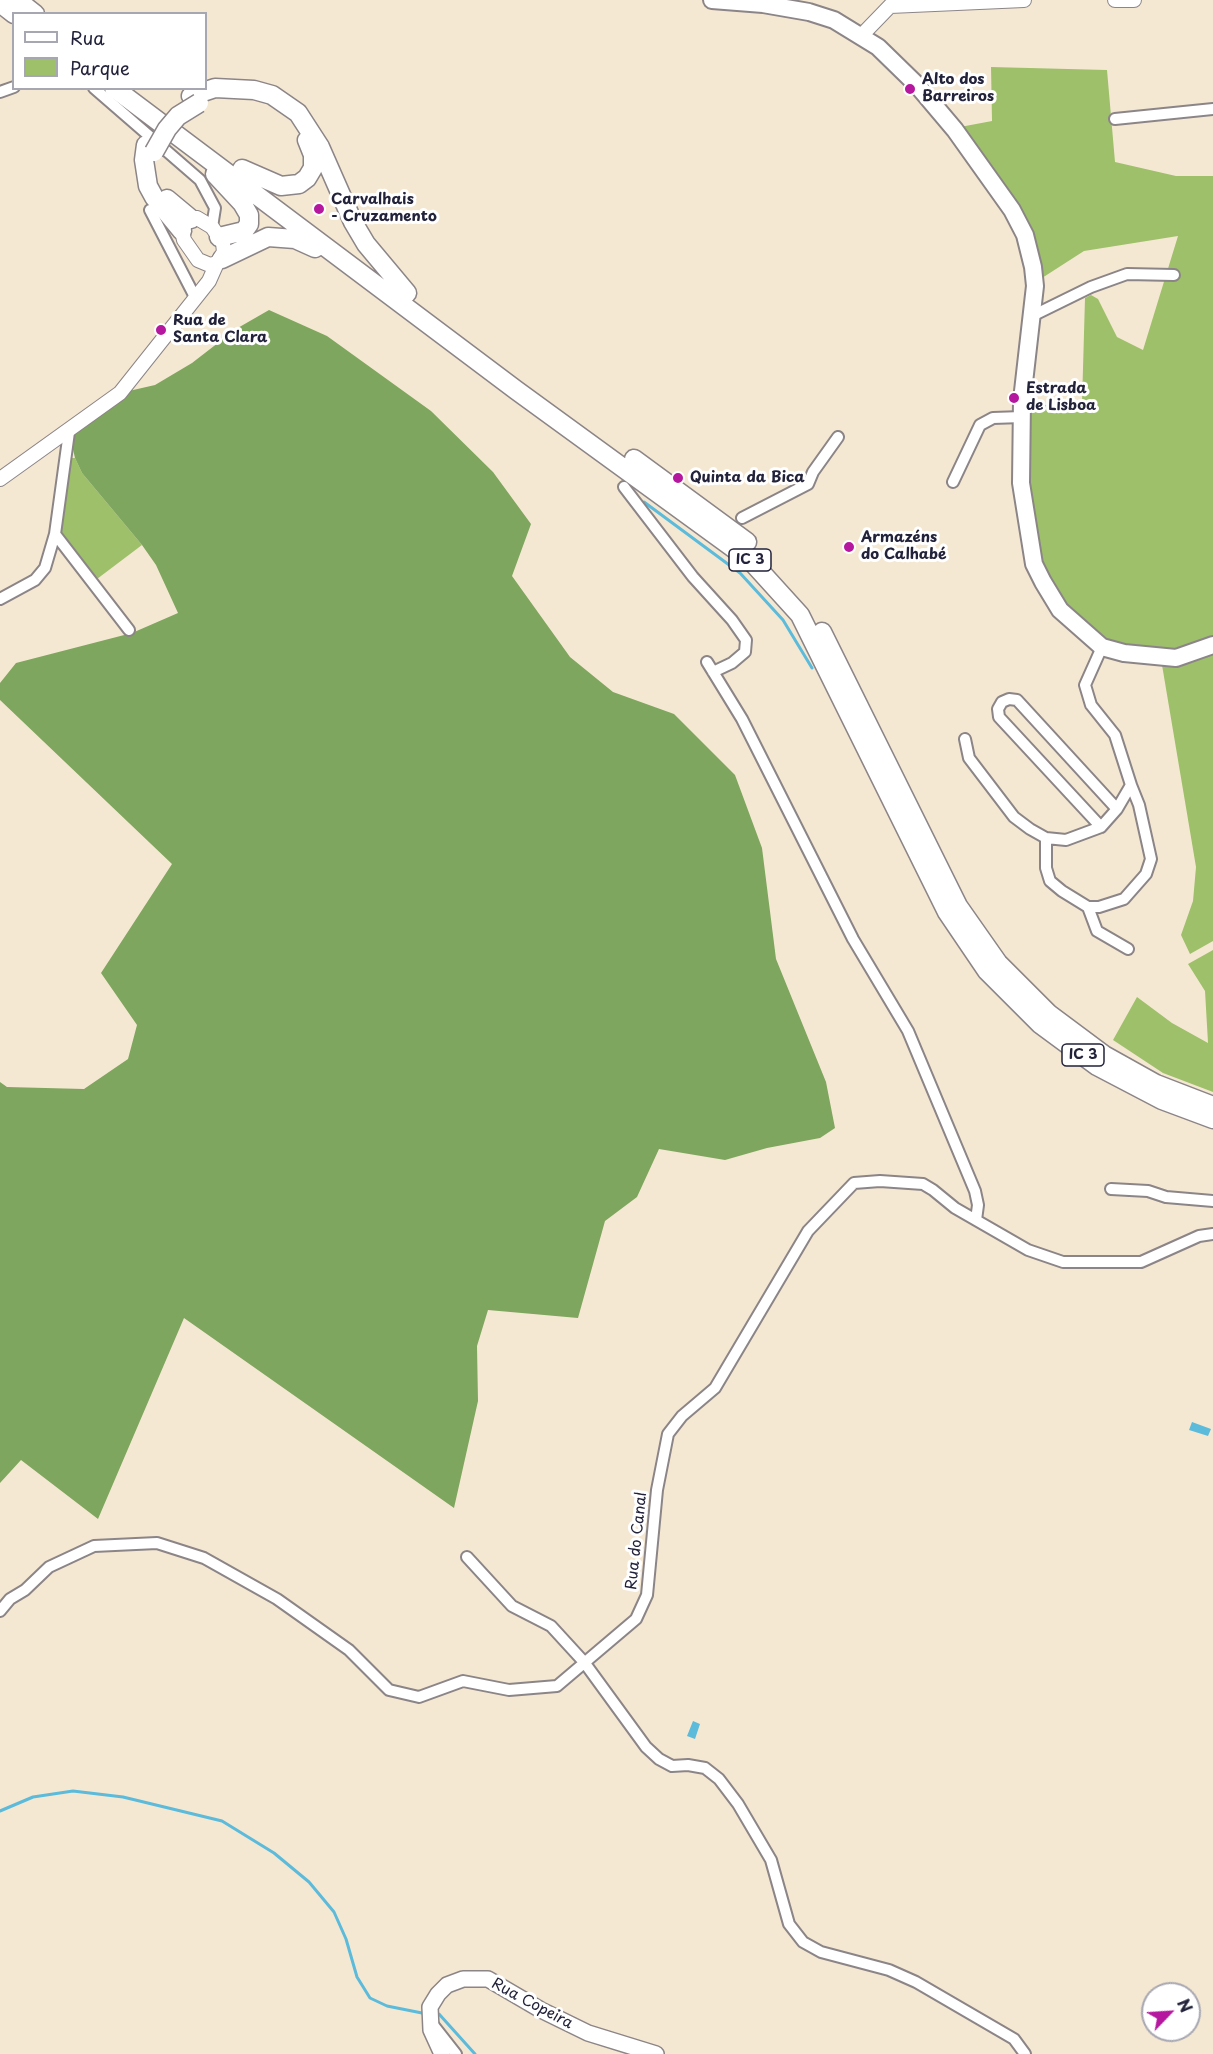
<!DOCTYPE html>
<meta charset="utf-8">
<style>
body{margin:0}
#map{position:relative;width:1213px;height:2054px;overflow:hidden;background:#f5e8d3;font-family:"Playpen Sans",sans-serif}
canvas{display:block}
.legend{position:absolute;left:12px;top:12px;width:195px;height:78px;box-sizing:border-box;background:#fff;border:2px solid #a7a7b1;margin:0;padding:8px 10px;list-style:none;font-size:18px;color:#22223b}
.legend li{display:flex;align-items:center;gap:12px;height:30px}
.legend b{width:30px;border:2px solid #a7a7b1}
.north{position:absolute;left:1141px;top:1982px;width:60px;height:60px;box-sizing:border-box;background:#fff;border:2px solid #a7a7b1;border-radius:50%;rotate:65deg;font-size:16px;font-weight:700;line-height:24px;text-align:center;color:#22223b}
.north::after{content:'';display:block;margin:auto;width:21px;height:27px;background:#b5179e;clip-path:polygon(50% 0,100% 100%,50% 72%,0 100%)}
</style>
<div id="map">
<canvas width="1213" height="2054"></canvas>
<ul class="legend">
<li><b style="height:8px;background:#fff"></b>Rua</li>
<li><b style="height:16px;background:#9ec06a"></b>Parque</li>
</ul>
<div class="north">N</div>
</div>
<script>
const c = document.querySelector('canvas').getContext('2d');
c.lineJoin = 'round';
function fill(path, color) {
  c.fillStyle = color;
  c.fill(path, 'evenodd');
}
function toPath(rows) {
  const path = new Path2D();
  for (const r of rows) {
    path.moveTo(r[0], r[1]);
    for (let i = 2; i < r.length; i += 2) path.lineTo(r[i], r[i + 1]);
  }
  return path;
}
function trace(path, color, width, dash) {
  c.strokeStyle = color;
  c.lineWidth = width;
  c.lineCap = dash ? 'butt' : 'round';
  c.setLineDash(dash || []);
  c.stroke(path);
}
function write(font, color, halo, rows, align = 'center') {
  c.font = font + ' "Playpen Sans",sans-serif';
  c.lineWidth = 6;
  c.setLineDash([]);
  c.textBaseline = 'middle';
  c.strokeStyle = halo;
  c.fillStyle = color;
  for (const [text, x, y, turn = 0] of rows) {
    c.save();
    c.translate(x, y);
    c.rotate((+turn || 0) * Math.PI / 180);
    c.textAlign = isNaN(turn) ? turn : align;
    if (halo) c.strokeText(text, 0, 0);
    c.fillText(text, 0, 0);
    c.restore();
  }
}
fill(toPath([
 [991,67,1107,70,1115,162,1176,176,1213,176,1213,636,1193,644,1174,648,1151,649,1106,640,1066,605,1041,562,1028,482,1029,403,1056,406,1082,403,1085,298,1091,295,1098,299,1117,337,1143,350,1178,236,1084,251,1042,278,960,127,992,121],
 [67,458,75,458,82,473,142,545,97,579,58,529],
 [1213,654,1213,941,1190,954,1181,935,1193,901,1196,867,1162,665,1176,666],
 [1213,950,1213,1092,1163,1073,1113,1040,1137,997,1172,1023,1208,1043,1205,991,1188,964]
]), '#9ec06a');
fill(toPath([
 [269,310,327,336,431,411,493,472,531,524,512,576,570,657,613,692,674,714,735,775,762,848,776,959,826,1082,835,1128,820,1138,767,1148,725,1160,659,1149,637,1197,605,1221,578,1318,488,1310,477,1346,478,1401,454,1508,184,1318,98,1519,21,1460,0,1483,0,1082,7,1087,84,1089,128,1059,137,1025,101,973,172,864,0,700,0,683,16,663,132,633,178,613,156,565,142,545,82,473,75,458,69,432,120,393,155,385,192,363,236,329]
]), '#7ea65e');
fill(toPath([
 [1192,1422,1211,1429,1208,1436,1189,1430],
 [693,1721,700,1724,695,1739,687,1736]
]), '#5cbbda');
trace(toPath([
 [644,502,740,573,783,620,812,668],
 [0,1811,33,1797,73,1791,123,1797,222,1821,274,1853,309,1882,334,1912,346,1939,357,1977,370,1998,387,2006,422,2013],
 [439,2014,475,2054]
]), '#5cbbda', 3);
const minor = toPath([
 [94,88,200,180,215,208,212,227],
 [0,92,14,87],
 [1115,119,1213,109],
 [150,210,195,297],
 [1032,316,1091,287,1127,274,1174,275],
 [953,482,980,425,993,418,1022,417],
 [624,487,693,577,732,620,746,640,745,652,732,663,713,672],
 [742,518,808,484,813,472,838,437],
 [55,534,129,630],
 [0,599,35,580,45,568,55,534,69,432],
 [707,662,742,719,853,939,908,1031,975,1191,978,1205,976,1220],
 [965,739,969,758,1014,817,1030,829,1046,838,1066,840,1101,827,1117,809,1131,785,1115,735,1091,705,1085,685,1102,647],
 [1101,827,999,717,998,709,1002,702,1009,699,1017,700,1117,809],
 [1046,838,1046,868,1050,881,1062,891,1088,907,1099,907,1124,899,1146,874,1151,859,1139,805,1131,785],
 [1088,907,1097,931,1128,949],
 [1111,1189,1148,1191,1166,1197,1213,1201],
 [467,1557,512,1606,551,1626,584,1662,646,1747,659,1759,672,1766,688,1765,705,1768,719,1779,738,1804,771,1860,789,1924,803,1942,821,1952,889,1970,916,1982,1014,2039,1025,2054],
 [0,1611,10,1599,25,1590,49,1567,94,1546,157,1543,204,1558,277,1599,349,1650,389,1690,419,1697,463,1681,509,1690,557,1686,636,1619,647,1595,657,1490,668,1434,682,1416,715,1388,808,1231,854,1183,880,1181,923,1184,933,1190,955,1208,1028,1250,1063,1262,1141,1262,1199,1236,1213,1234],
 [434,2026,456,2054]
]);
const tertiary = toPath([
 [1115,0,1134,0],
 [861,36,890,6,1024,0],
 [197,218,212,227,223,243,224,252,217,263,210,265,198,260,184,240,182,231,186,222,197,218],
 [0,479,120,393,209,281,217,263]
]);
const secondary = toPath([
 [442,2054,431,2030,430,2007,438,1994,447,1985,463,1979,488,1979,541,2010,588,2033,656,2054]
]);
const primary = toPath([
 [712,0,763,4,809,12,834,20,878,47,917,85,955,130,1012,210,1025,235,1033,267,1035,286,1022,400,1021,483,1034,564,1043,582,1060,610,1102,647,1124,653,1176,658,1213,645]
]);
const trunk = toPath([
 [17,0,35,14],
 [0,3,14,14],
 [114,88,516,390,751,561,800,615,947,912,987,971,1040,1024,1097,1066,1162,1100,1213,1119],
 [191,96,215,88,254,90,272,95,298,113,320,147,353,222,366,244,407,293],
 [146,145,144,160,148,186,154,197,182,231],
 [242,169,281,186,299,184,307,178,313,168,313,155,307,140],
 [215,174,242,203,249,215,249,224,244,231,219,237],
 [167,199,191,219],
 [222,259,268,237,295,239,315,248],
 [634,459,747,542],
 [822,632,958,906,998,963,1049,1014,1104,1055,1156,1084,1213,1106]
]);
trace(minor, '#8c8587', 14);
trace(tertiary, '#8c8587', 16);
trace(secondary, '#8c8587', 18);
trace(primary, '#8c8587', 20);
trace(trunk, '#8c8587', 21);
trace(minor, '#fff', 10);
trace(tertiary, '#fff', 14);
trace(secondary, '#fff', 15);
trace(primary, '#fff', 16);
trace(trunk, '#fff', 18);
const trunkBridge = toPath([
 [154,152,167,129,178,116,199,103]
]);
trace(trunkBridge, '#8c8587', 21, []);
trace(trunkBridge, '#fff', 18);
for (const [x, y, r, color] of [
 [910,89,6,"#b5179e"],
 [319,209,6,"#b5179e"],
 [161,330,6,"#b5179e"],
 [1014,398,6,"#b5179e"],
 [678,478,6,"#b5179e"],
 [849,547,6,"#b5179e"]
]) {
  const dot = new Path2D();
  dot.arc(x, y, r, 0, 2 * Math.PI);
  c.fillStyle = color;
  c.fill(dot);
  trace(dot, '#fff', 2);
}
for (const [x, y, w] of [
 [750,560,42],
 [1083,1055,42]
]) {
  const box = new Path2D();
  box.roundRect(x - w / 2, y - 11, w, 22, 4.5);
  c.fillStyle = '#fff';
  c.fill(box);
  trace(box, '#22223b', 1.5);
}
write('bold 14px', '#22223b', null, [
 ["IC 3",750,560],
 ["IC 3",1083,1055]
]);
write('bold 15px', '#22223b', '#fff', [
 ["Alto dos",922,80],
 ["Barreiros",922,97],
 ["Carvalhais",331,200],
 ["- Cruzamento",331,217],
 ["Rua de",173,321],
 ["Santa Clara",173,338],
 ["Estrada",1026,389],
 ["de Lisboa",1026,406],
 ["Quinta da Bica",690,478],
 ["Armazéns",861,538],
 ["do Calhabé",861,555]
], 'left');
write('15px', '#22223b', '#fff', [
 ["Rua do Canal",637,1541,-84],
 ["Rua Copeira",532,2004,28]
]);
</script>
